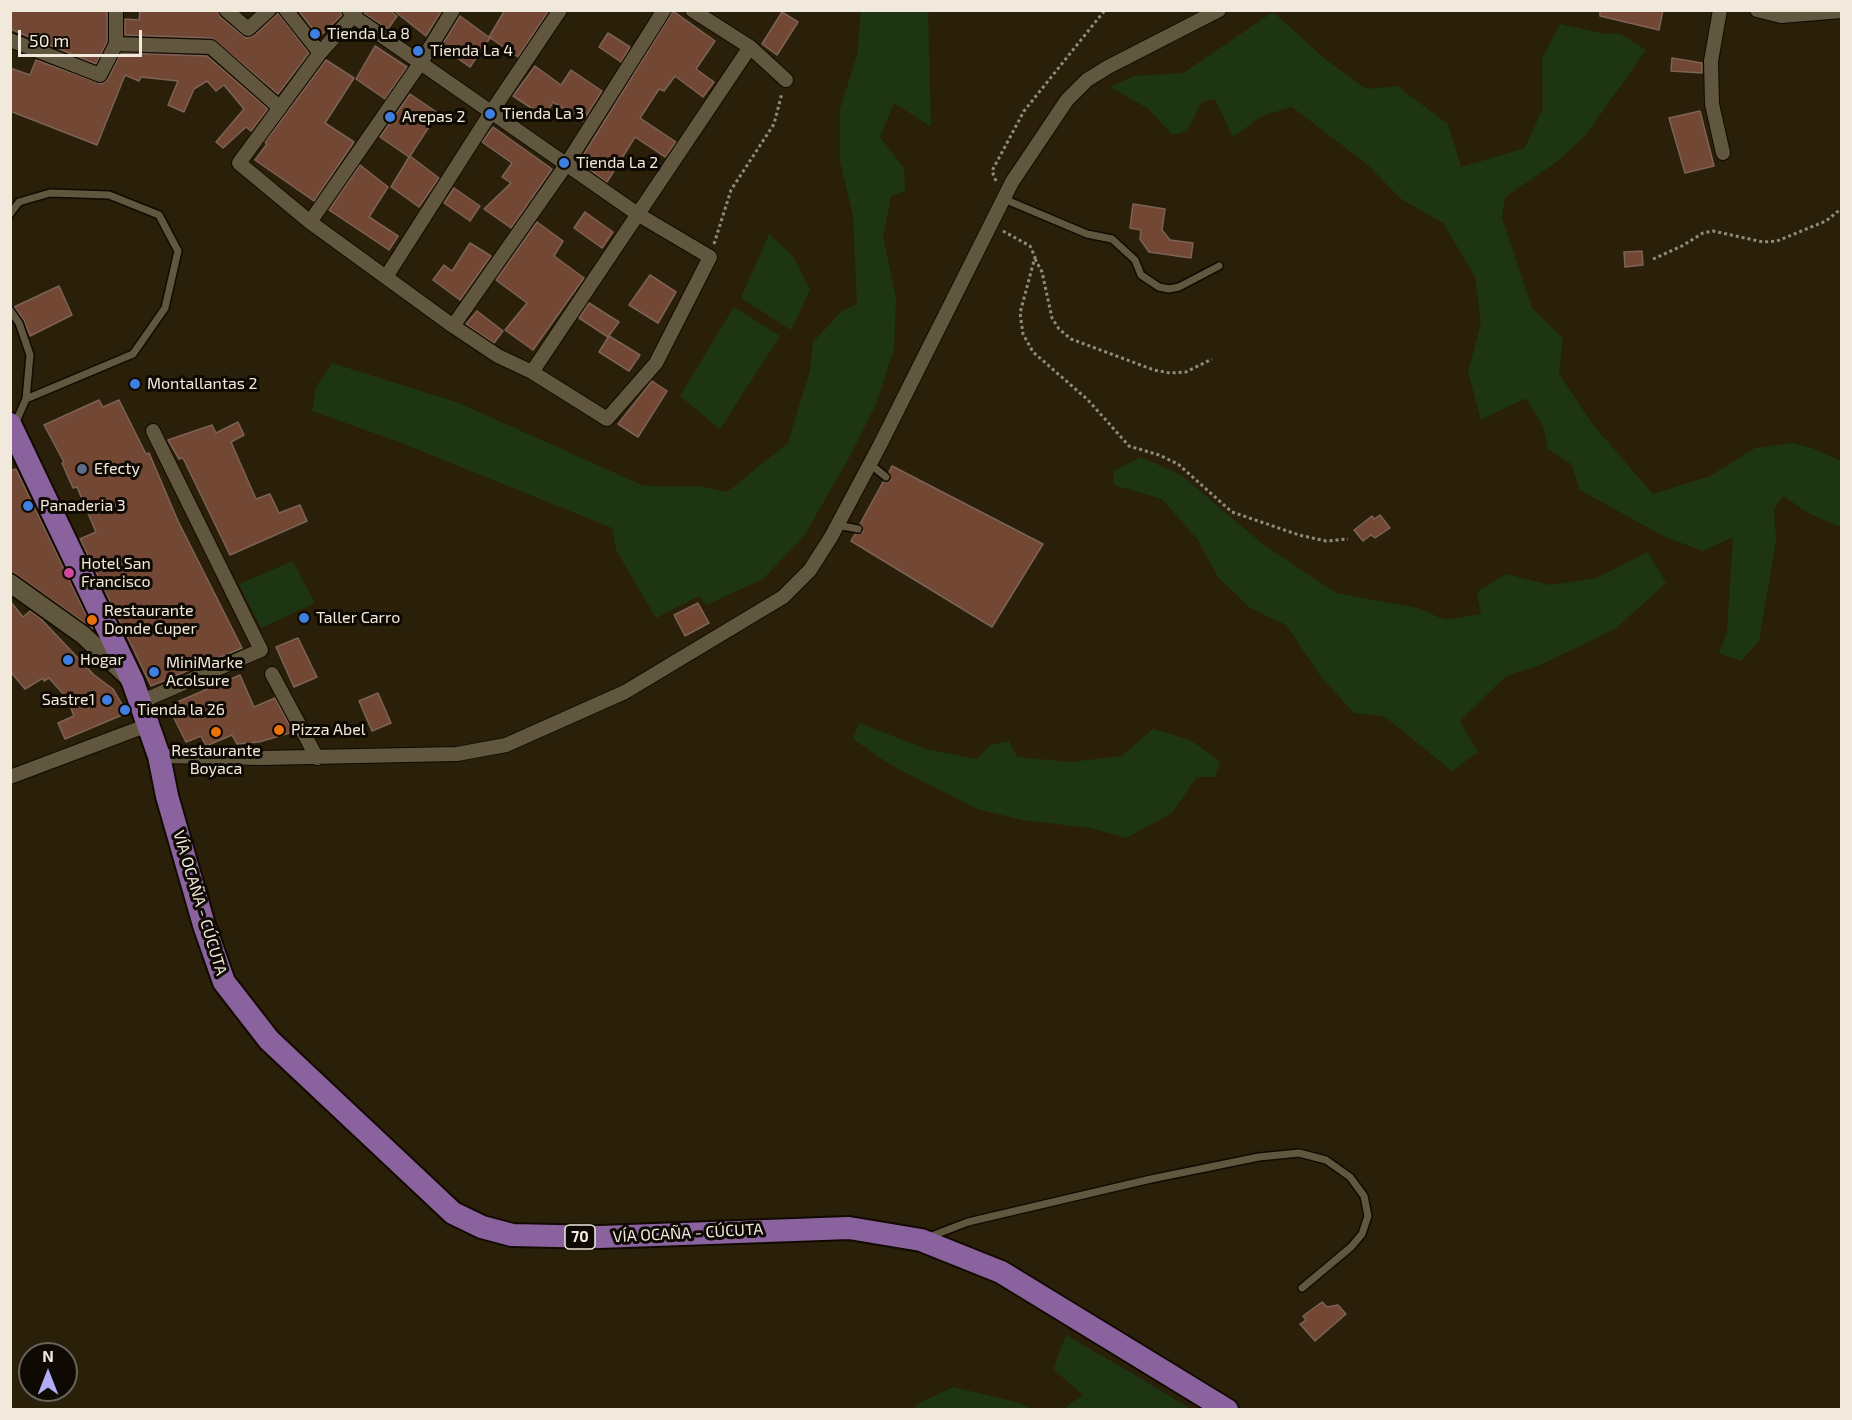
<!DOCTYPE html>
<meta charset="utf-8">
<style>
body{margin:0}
#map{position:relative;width:1852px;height:1420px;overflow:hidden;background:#2a2009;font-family:"Exo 2",sans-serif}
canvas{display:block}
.frame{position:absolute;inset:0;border:12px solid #f0e9dc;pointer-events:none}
.north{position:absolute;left:18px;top:1342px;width:60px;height:60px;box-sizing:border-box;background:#0e0a03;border:2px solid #68635a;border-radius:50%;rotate:0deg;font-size:16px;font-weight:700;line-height:24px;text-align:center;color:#f0e9dc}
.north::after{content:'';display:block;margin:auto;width:21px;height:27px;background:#b2adf9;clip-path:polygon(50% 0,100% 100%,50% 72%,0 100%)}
.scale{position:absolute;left:18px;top:30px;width:124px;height:27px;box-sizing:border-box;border:3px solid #f0e9dc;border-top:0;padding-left:8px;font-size:18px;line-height:21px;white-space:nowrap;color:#f0e9dc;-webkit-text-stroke:4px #0e0a03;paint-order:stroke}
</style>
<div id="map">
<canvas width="1852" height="1420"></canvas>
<div class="frame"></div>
<div class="north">N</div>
<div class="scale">50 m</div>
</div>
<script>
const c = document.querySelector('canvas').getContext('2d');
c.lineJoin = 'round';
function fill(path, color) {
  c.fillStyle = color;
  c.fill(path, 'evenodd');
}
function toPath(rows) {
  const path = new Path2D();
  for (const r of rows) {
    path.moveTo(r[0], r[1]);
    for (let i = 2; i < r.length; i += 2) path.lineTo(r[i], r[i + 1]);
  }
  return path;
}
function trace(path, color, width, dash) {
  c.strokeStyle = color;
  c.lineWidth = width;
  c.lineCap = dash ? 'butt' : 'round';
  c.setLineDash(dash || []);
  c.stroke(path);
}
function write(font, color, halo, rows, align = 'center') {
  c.font = font + ' "Exo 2",sans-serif';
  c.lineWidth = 6;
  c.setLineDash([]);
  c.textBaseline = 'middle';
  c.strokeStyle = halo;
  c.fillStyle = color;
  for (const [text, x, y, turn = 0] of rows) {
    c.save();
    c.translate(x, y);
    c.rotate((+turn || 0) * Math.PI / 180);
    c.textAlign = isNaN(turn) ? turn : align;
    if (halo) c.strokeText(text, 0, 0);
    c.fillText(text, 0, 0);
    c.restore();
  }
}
fill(toPath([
 [861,11,928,11,931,127,894,103,880,137,904,168,905,191,891,196,883,237,896,298,894,349,876,404,850,456,804,536,763,579,706,605,699,596,656,618,616,550,612,528,399,442,312,411,316,387,332,363,459,403,644,486,699,486,727,492,788,443,810,370,813,342,841,312,857,304,853,216,840,161,840,109,857,55],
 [1273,12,1325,59,1366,89,1397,86,1448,124,1461,167,1525,148,1543,108,1542,58,1560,24,1601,33,1621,34,1646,50,1585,136,1558,161,1505,197,1502,218,1532,308,1563,338,1559,374,1593,425,1653,494,1710,476,1755,448,1792,443,1812,448,1841,461,1841,527,1810,514,1783,496,1774,509,1776,540,1759,641,1741,661,1719,653,1727,632,1733,537,1703,551,1665,537,1580,490,1571,464,1548,449,1543,426,1526,398,1481,420,1468,372,1481,323,1475,277,1443,223,1401,199,1368,165,1292,107,1262,116,1233,137,1215,99,1202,102,1187,131,1172,135,1149,109,1110,87,1134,76,1183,73],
 [769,234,793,256,810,290,791,330,741,298],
 [734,307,780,336,720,429,680,396],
 [1141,457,1181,475,1264,545,1336,593,1418,608,1445,620,1481,614,1477,592,1506,574,1550,585,1597,578,1648,552,1666,583,1615,629,1540,665,1506,676,1460,721,1478,752,1452,771,1384,716,1354,713,1322,678,1286,625,1250,608,1218,577,1197,539,1162,499,1114,485,1113,471],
 [293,561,315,603,261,628,239,584],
 [859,723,926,749,977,759,990,745,1009,741,1017,757,1070,762,1122,756,1153,729,1190,740,1220,761,1215,777,1197,777,1172,813,1126,838,1090,828,1022,820,977,809,891,765,853,739],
 [1066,1335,1123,1368,1191,1409,1063,1409,1083,1395,1053,1369],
 [953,1387,1020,1403,1031,1409,917,1409,915,1405]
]), '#1d3512');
const building = toPath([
 [10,10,107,10,107,42,96,64,10,29,10,10],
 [140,10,217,10,220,17,246,38,254,36,278,13,309,53,278,94,212,38,125,35,125,19,139,20,140,10],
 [298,10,340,10,342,15,319,37,298,10],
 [365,10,389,10,397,16,388,29,364,13,365,10],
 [393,10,442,10,426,36,393,10],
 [505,10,549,10,518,57,489,37,505,10],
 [1600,10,1663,10,1659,30,1600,16,1600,10],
 [673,11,715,41,696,69,714,82,703,97,675,76,664,91,659,89,640,118,676,142,665,157,635,137,607,182,579,162,673,11],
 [782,12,798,22,777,55,762,44,782,12],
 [460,16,490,38,470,67,441,47,460,16],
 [608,33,630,47,621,62,599,47,608,33],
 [375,46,407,67,385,99,356,79,375,46],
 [121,53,207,56,268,109,251,131,246,127,223,148,216,142,244,109,224,85,216,91,207,81,194,89,184,112,168,105,178,81,141,77,139,81,125,75,97,145,10,111,10,68,30,75,36,60,102,84,108,79,121,53],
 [1672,58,1702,63,1702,73,1671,71,1672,58],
 [326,60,354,78,325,123,354,142,314,201,255,160,267,144,265,142,326,60],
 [535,66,561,85,571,70,602,91,583,121,553,102,545,117,513,96,535,66],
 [410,94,438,113,410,156,439,178,419,207,391,187,409,157,380,137,410,94],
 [1700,111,1714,166,1685,173,1669,118,1700,111],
 [493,127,552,169,511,228,484,209,511,183,502,177,512,163,482,142,493,127],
 [360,165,388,187,369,217,398,236,389,250,329,210,360,165],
 [454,188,480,206,470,221,444,203,454,188],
 [1133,204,1165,209,1162,230,1170,240,1193,243,1191,258,1149,252,1140,239,1141,230,1130,228,1133,204],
 [585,212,613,232,602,248,574,228,585,212],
 [537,222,563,241,554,256,584,278,533,350,505,330,527,303,496,280,537,222],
 [470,243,491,256,460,300,433,280,444,265,452,271,470,243],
 [1642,251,1643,265,1625,267,1624,252,1642,251],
 [650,275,676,292,658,323,629,305,650,275],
 [59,286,72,315,30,336,24,320,14,307,59,286],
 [589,303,619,322,608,337,579,318,589,303],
 [477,311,503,331,494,343,466,324,477,311],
 [609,336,640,355,629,371,599,352,609,336],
 [652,381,667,391,638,437,618,424,652,381],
 [99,400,103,407,119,400,146,454,149,453,178,521,242,648,151,686,80,539,96,532,77,487,73,488,62,463,64,462,44,425,99,400],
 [238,422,244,435,231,442,256,499,270,494,279,513,300,505,307,521,230,555,183,458,179,459,168,440,212,425,216,433,238,422],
 [892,466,1043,544,992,627,851,541,855,534,863,532,860,524,883,482,891,480,889,472,892,466],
 [16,469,93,629,10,570,10,471,16,469],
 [1380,515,1390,528,1375,538,1371,535,1363,541,1354,530,1372,516,1374,519,1380,515],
 [10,601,23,617,30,611,41,619,94,675,113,689,127,713,65,739,58,723,74,716,67,698,49,678,44,681,43,678,25,689,10,671,10,601],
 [698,603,709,623,685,636,674,615,698,603],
 [298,638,317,677,294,687,276,647,298,638],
 [240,675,254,707,275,698,293,732,259,742,237,744,232,735,206,746,201,736,186,742,168,706,240,675],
 [378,693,391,723,372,731,359,701,378,693],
 [1322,1302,1327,1307,1338,1305,1346,1314,1315,1341,1300,1324,1306,1320,1303,1316,1322,1302]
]);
fill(building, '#724733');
trace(building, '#7d6357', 1.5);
const service = toPath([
 [1004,199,1087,234,1112,239,1135,260,1141,275,1159,287,1169,289,1179,287,1219,266],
 [10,214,19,202,50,193,109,195,159,215,178,251,165,308,133,354,26,399],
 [10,310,19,323,30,355,26,399,15,424],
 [870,464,886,477],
 [837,525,858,529],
 [929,1237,968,1222,1151,1179,1259,1157,1299,1153,1326,1160,1350,1177,1364,1196,1368,1216,1362,1234,1351,1247,1302,1288]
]);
const minor = toPath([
 [226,10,248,29,269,10],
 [286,10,320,53],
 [349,10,353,16,639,215,710,257,656,363,607,419,532,372,498,356,453,326,310,222,239,163,320,53,353,16,356,10],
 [692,10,750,47,786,80],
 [1720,10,1711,61,1712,104,1723,153],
 [1757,10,1781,16,1842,11],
 [10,40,100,75,116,44,211,47,280,108],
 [116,44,116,10],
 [310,222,421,62,453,10],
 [386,277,490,114,560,10],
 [453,326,566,165,664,10],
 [532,372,750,47],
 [272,674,317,758],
 [140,702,261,650,153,431],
 [159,756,261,758,457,754,506,745,625,692,783,597,810,570,831,537,880,445,1012,182,1067,100,1087,80,1108,67,1219,10],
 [10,777,148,725]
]);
const tertiary = toPath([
 [10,583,83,635,128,677]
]);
const primary = toPath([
 [10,424,133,682,159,756,167,796,204,925,224,982,269,1040,453,1213,482,1227,512,1235,599,1237,849,1228,921,1240,1001,1272,1227,1410]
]);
trace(service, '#120900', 10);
trace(minor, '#120900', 16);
trace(tertiary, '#120900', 21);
trace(primary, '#120900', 26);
trace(toPath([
 [996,181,992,171,1024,111,1105,10],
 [1003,231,1030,246,1035,257,1020,313,1023,334,1033,352,1088,400,1129,446,1159,455,1178,464,1232,512,1299,535,1326,541,1348,539],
 [714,244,731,190,774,124,782,93],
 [1035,259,1042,272,1052,318,1059,329,1071,339,1154,370,1170,373,1186,372,1212,359],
 [1653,259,1682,246,1703,233,1713,231,1763,242,1777,241,1826,221,1842,208]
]), '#938b79', 3, [3, 3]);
trace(service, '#61563e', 7);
trace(minor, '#61563e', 14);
trace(tertiary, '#61563e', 18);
trace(primary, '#8a639e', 22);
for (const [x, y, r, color] of [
 [315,34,6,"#3f7fe0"],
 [418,51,6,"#3f7fe0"],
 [490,114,6,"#3f7fe0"],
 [390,117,6,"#3f7fe0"],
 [564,163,6,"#3f7fe0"],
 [135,384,6,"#3f7fe0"],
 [82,469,6,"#5c6f8a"],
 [28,506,6,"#3f7fe0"],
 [69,573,6,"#d1479c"],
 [304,618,6,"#3f7fe0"],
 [92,620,6,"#e8710a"],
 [68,660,6,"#3f7fe0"],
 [154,672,6,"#3f7fe0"],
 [107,700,6,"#3f7fe0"],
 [125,710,6,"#3f7fe0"],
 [279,730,6,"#e8710a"],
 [216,732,6,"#e8710a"]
]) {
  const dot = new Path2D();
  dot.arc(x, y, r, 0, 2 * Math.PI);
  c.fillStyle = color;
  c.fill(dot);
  trace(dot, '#0e0a03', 2);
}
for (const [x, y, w] of [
 [580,1237,30]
]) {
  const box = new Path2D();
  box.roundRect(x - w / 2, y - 12, w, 24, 4.5);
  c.fillStyle = '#0e0a03';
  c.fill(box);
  trace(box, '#f0e9dc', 1.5);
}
write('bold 15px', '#f0e9dc', null, [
 ["70",580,1237]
]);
write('16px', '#f0e9dc', '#0e0a03', [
 ["Tienda La 8",327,34],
 ["Tienda La 4",430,51],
 ["Tienda La 3",502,114],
 ["Arepas 2",402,117],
 ["Tienda La 2",576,163],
 ["Montallantas 2",147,384],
 ["Efecty",94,469],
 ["Panaderia 3",40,506],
 ["Hotel San",81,564],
 ["Francisco",81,582],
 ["Restaurante",104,611],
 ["Donde Cuper",104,629],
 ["Taller Carro",316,618],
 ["Hogar",80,660],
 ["MiniMarke",166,663],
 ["Acolsure",166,681],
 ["Sastre1",95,700,"right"],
 ["Tienda la 26",137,710],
 ["Pizza Abel",291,730],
 ["Restaurante",216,751,"center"],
 ["Boyaca",216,769,"center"]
], 'left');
write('16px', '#f0e9dc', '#0e0a03', [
 ["VÍA OCAÑA - CÚCUTA",200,903,73],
 ["VÍA OCAÑA - CÚCUTA",688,1233,-3]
]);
</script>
